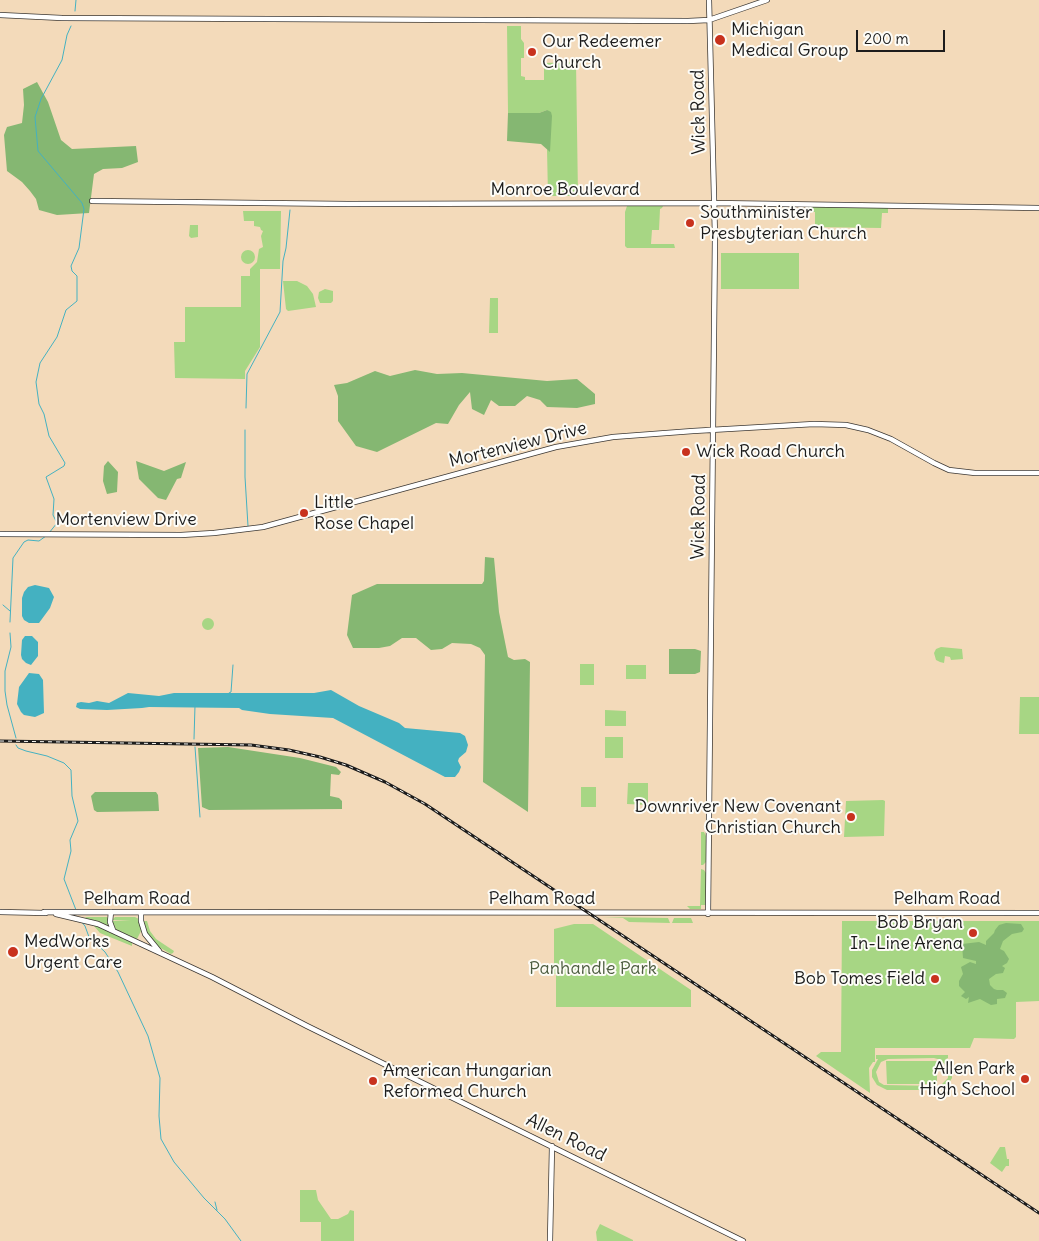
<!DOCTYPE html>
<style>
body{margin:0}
#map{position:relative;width:1039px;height:1241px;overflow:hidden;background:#f3daba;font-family:Delius,sans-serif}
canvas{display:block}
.scale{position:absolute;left:856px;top:30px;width:89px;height:22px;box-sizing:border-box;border:2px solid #1c1c1c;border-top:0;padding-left:6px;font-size:15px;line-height:18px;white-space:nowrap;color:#1c1c1c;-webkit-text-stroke:4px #fdfcf7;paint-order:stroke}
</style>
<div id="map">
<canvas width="1039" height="1241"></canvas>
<div class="scale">200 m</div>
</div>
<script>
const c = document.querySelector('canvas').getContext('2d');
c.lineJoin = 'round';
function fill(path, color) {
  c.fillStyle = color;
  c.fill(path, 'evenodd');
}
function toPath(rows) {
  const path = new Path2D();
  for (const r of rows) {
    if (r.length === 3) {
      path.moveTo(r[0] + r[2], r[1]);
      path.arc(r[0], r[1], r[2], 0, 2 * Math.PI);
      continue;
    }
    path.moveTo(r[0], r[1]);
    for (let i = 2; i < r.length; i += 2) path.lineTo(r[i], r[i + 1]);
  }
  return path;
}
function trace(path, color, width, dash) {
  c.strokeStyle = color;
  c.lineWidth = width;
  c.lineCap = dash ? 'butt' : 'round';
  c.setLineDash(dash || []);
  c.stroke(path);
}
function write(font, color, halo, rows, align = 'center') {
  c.font = font + ' Delius,sans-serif';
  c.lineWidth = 4;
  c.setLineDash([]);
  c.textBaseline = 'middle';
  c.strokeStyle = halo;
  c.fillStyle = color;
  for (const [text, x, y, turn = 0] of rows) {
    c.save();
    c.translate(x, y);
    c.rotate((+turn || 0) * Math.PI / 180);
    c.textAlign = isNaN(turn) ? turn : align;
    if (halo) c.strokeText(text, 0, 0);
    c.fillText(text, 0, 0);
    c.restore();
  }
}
fill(toPath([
 [507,26,521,26,521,39,524,43,524,58,521,58,521,76,525,77,525,80,544,80,544,63,576,62,578,196,548,196,547,149,550,151,547,110,539,113,508,113],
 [627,206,663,206,662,208,660,209,659,230,652,230,651,244,674,244,675,248,627,248,625,246,625,212],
 [808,206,888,208,888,213,882,213,881,228,815,227,815,212,808,212],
 [243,211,281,211,280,269,260,269,260,347,245,371,245,379,175,378,174,342,185,342,185,307,241,307,241,276,250,276,250,269,257,262,259,249,263,247,261,236,263,231,261,230,260,227,254,226,254,221,244,221],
 [190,225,198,225,198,237,191,238,189,236],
 [248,257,7],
 [721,253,799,253,799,289,721,289],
 [283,281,297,281,307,286,313,294,316,307,288,311,286,309],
 [325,289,333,291,333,301,331,303,320,303,318,298,319,292],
 [490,298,498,298,498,333,489,333],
 [208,624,6],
 [941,647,962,649,963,659,951,660,950,657,945,656,944,663,940,662,936,660,934,653,936,649],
 [580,664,594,664,594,685,580,685],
 [626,665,646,665,646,679,626,679],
 [1020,697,1039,697,1039,734,1019,734],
 [605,710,626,711,626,726,605,726],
 [605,737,623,737,623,758,605,758],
 [628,783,648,783,648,805,627,804],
 [581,787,596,787,596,807,581,807],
 [883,800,885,801,884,836,844,837,846,801],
 [701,832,704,832,706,836,706,862,703,865,701,865],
 [701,869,704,870,706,873,706,905,701,905,701,909,690,909,687,906,700,906],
 [86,917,107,917,108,918,109,926,96,921,103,920,95,921,85,918],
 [115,917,135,917,139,919,141,931,137,939,116,930,112,921,131,920,112,920],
 [602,917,668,918,670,923,629,922,623,918],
 [674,918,691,918,693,923,672,923],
 [144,921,147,921,150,931,156,939,174,951,173,953,171,954,157,946,147,933],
 [842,921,1039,921,1039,1001,1016,1002,1016,1037,1014,1039,974,1038,970,1048,875,1048,875,1062,873,1062,869,1068,870,1093,816,1056,821,1052,841,1052],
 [574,924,593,924,691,990,691,1007,556,1007,556,974,554,974,554,929],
 [95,925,132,942,132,946,100,933,94,926],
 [876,1055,948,1055,948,1058,946,1059,952,1069,952,1078,947,1086,940,1090,887,1090,877,1085,872,1077,872,1070,878,1059,876,1059],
 [888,1059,934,1058,941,1060,948,1068,948,1078,941,1085,937,1086,884,1085,879,1082,876,1072,881,1062],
 [886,1061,937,1061,937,1084,887,1084],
 [1000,1147,1005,1147,1007,1159,1009,1159,1009,1166,1006,1166,1002,1172,990,1163],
 [300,1190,316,1190,318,1200,331,1219,338,1219,348,1214,350,1210,354,1211,354,1241,321,1241,321,1222,300,1222],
 [600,1224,633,1240,633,1241,597,1241,596,1232]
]), '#a7d684');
fill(toPath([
 [37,82,48,102,61,140,72,149,136,146,138,162,122,168,103,169,94,174,89,213,57,215,39,210,36,199,30,191,22,182,7,171,4,135,7,127,22,123,24,105,23,89],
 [547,110,551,112,552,116,550,152,541,144,507,141,508,113,539,113],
 [415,370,437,374,462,373,547,381,577,379,595,394,595,404,577,408,547,407,540,400,527,396,515,406,499,406,491,400,484,415,472,409,470,392,459,405,448,424,436,423,377,452,356,446,338,421,338,396,334,385,347,383,375,371,390,376],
 [108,461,118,472,117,492,107,494,103,481,104,466],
 [136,461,164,471,186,462,181,478,177,479,166,500,158,498,139,479],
 [485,557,494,558,499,612,508,657,514,660,525,659,530,662,528,812,483,782,485,655,480,648,471,644,452,643,442,649,431,650,416,638,402,638,390,646,379,648,353,648,347,635,352,595,377,584,482,584,484,581],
 [669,649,695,649,701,651,700,672,695,674,669,674],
 [228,747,300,758,336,767,341,772,339,775,331,774,330,796,339,798,342,801,342,809,209,810,202,807,198,748],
 [95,792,156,792,158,795,159,811,97,812,94,810,91,796],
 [1006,923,1021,924,1024,929,1022,932,1012,934,1003,941,1000,949,1004,951,1009,959,1007,963,1002,966,1005,968,1003,973,996,974,989,979,990,985,994,989,997,990,1003,990,1007,993,1005,998,997,999,997,1004,991,1005,980,999,968,1003,969,997,966,999,961,996,965,992,959,986,959,981,963,974,961,967,970,962,976,964,976,961,963,958,962,944,979,942,986,945,986,941,994,933,995,930,999,925]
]), '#85b772');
fill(toPath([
 [35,585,49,588,54,597,50,608,39,623,29,623,24,620,22,616,22,598,24,592,28,587],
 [25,636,32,636,38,642,38,656,31,665,26,663,22,659,21,655,22,640],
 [29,673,39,674,43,680,44,713,35,717,24,715,21,712,17,704,19,687],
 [331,690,359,706,399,723,405,728,460,733,465,736,468,745,466,752,459,758,458,761,461,767,459,772,455,777,445,777,333,718,270,714,242,710,239,708,149,707,142,708,107,710,80,709,76,707,77,703,81,702,89,703,97,701,109,703,128,693,159,696,174,693,314,693]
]), '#44b1c1');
trace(toPath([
 [75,11,76,0],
 [246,408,247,374,280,312,283,261,286,248,290,210],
 [245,430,245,477,248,526],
 [49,533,57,523,53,515,54,499,46,477,64,466,65,463,49,436,44,414,39,404,36,382,40,363,57,337,66,310,77,301,77,276,72,271,71,266,79,248,84,209,82,203,38,151,35,117,41,99,62,60,67,35,71,26],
 [3,605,10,611],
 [10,622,13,558,24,542,28,540,39,541,46,536],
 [10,633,11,647,5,671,5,691,7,705,16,738],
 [229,693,231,692,233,665],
 [194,739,195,706],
 [16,745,18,748,26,751,47,756,64,763,71,770,72,796,78,821,70,840,71,851,64,879,76,910],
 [195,747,200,817],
 [80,920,85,926,89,937,105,952,118,972,148,1036,160,1078,159,1116,161,1139,174,1162,204,1198,225,1219,241,1241],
 [215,1202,217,1210]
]), '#44b1c1', 1);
const secondary = toPath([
 [0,15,62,18,688,21,709,20,767,0],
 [92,201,348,204,714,203,1039,208],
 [0,534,181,535,214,533,263,527,556,447,613,437,693,431,814,424,846,425,868,430,891,439,934,463,949,470,975,473,1039,473],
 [0,912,46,913],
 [44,912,1039,913],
 [111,912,110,922,113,930],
 [141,912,141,921,145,934,159,951],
 [56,914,98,924,212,977,307,1026,743,1241],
 [708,914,715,236,709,0],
 [550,1241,552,1146]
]);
trace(secondary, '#3c3834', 6);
trace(secondary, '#fff', 4.5);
const rail = toPath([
 [0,741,251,745,289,750,320,757,346,765,385,782,425,804,1039,1213]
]);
trace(rail, '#1c1c1c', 3);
trace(rail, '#fdfcf7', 1, [4]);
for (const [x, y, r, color] of [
 [720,40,6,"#c8321e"],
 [532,52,5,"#c8321e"],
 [690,223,5,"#c8321e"],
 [686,452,5,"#c8321e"],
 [304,513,5,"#c8321e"],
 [851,817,5,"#c8321e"],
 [973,933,5,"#c8321e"],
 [13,952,6,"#c8321e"],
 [935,979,5,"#c8321e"],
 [1025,1079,5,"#c8321e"],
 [373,1081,5,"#c8321e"]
]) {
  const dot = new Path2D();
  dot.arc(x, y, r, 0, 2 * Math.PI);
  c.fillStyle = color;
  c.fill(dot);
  trace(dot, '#fdfcf7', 2);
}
write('18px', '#1c1c1c', '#fdfcf7', [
 ["Michigan",731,30],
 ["Medical Group",731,51],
 ["Our Redeemer",542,42],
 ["Church",542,63],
 ["Southminister",700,213],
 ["Presbyterian Church",700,234],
 ["Wick Road Church",696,452],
 ["Little",314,503],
 ["Rose Chapel",314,524],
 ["Downriver New Covenant",841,807,"right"],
 ["Christian Church",841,828,"right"],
 ["Bob Bryan",963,923,"right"],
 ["In-Line Arena",963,944,"right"],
 ["MedWorks",24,942],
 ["Urgent Care",24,963],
 ["Bob Tomes Field",925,979,"right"],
 ["Allen Park",1015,1069,"right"],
 ["High School",1015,1090,"right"],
 ["American Hungarian",383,1071],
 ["Reformed Church",383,1092]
], 'left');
write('18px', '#1c1c1c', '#fdfcf7', [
 ["Wick Road",699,112,-91],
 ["Monroe Boulevard",565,190],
 ["Mortenview Drive",518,445,-14],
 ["Wick Road",699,517,-89],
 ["Mortenview Drive",126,520],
 ["Pelham Road",137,899],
 ["Pelham Road",542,899],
 ["Pelham Road",947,899],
 ["Allen Road",566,1138,26]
]);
write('18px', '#4d5d40', '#fdfcf7', [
 ["Panhandle Park",593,969]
]);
</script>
